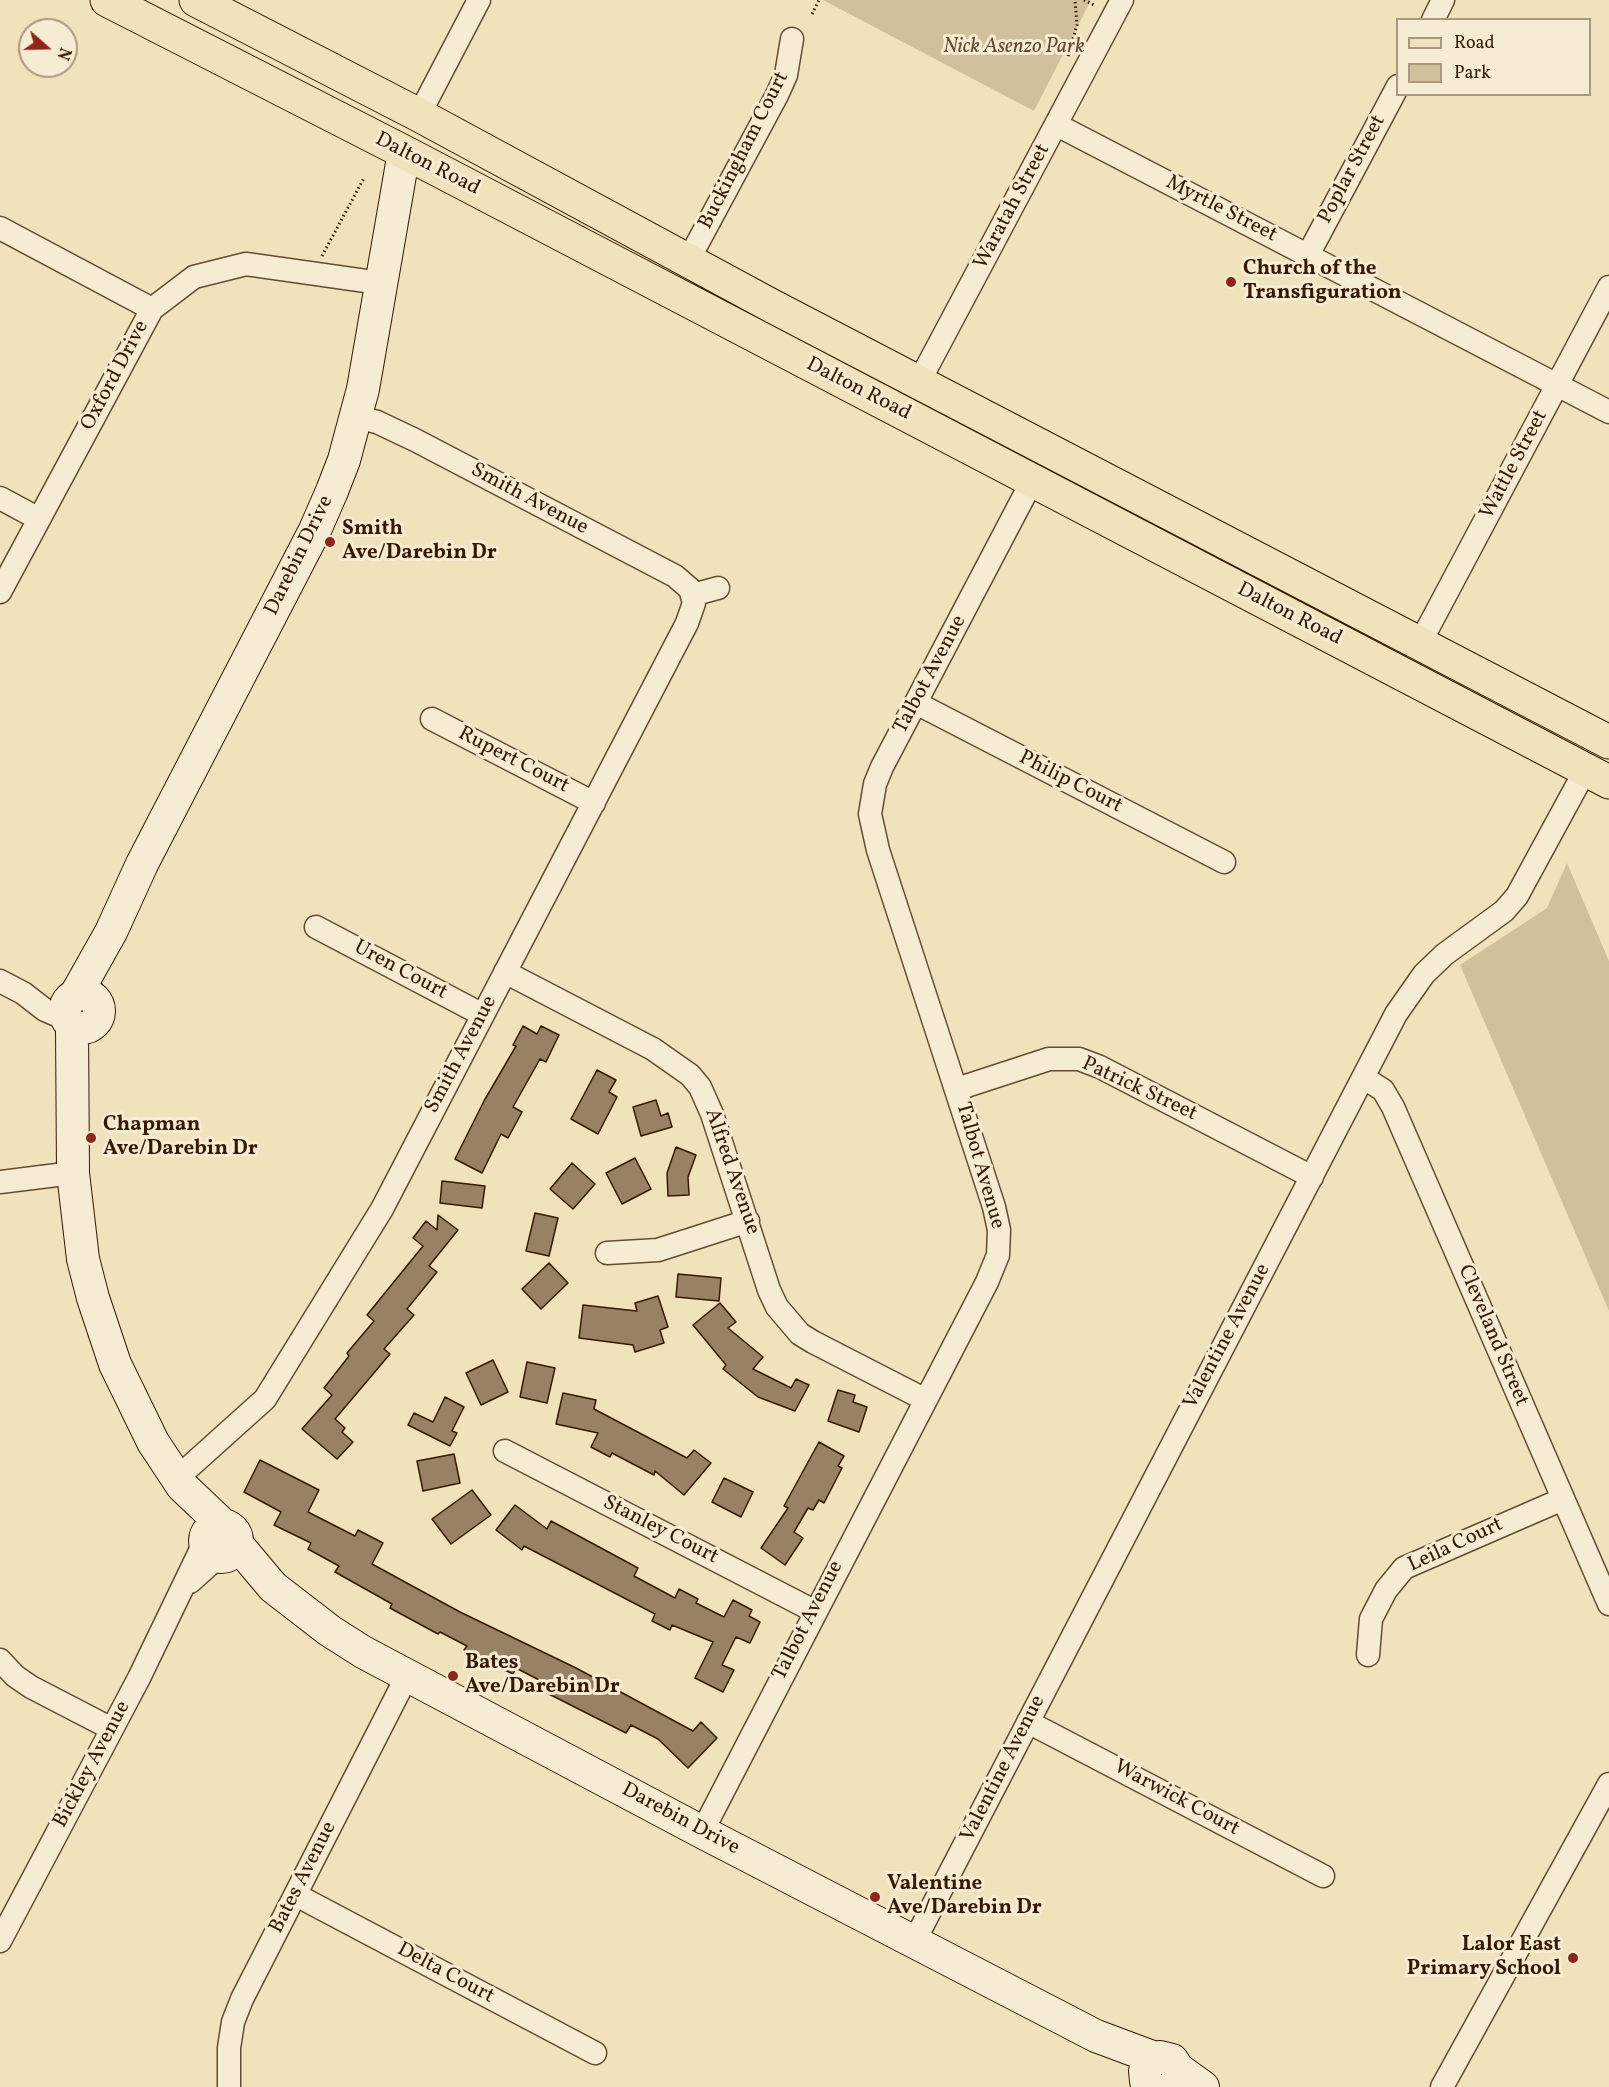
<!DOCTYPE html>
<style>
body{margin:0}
#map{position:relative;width:1609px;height:2087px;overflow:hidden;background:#f0e2bb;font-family:Vollkorn,serif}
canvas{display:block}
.legend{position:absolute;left:1396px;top:18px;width:195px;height:78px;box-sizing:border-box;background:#f5ecd3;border:2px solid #a99880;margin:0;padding:8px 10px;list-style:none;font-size:18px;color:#371903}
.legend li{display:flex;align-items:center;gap:12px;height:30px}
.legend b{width:30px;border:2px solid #a99880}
.north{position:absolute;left:18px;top:18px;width:60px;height:60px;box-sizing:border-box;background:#f5ecd3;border:2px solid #a99880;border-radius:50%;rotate:110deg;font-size:16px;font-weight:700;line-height:24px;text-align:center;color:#371903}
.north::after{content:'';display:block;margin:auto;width:21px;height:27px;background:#8f2418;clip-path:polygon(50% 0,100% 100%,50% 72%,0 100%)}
</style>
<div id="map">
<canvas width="1609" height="2087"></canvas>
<ul class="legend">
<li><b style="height:8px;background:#f0e2bb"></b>Road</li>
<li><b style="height:16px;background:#d1c09c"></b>Park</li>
</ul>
<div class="north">N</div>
</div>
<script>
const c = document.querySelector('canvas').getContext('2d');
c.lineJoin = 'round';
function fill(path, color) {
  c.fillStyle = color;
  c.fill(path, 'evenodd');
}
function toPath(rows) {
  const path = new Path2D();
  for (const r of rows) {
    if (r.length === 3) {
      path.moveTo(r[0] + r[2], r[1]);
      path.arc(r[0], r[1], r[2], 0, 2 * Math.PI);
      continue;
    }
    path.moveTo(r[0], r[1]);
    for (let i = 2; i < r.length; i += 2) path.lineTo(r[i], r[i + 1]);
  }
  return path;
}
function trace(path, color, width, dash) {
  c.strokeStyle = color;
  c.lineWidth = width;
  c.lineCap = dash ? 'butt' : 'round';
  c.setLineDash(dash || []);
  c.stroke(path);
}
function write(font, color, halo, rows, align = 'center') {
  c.font = font + ' Vollkorn,serif';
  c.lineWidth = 6;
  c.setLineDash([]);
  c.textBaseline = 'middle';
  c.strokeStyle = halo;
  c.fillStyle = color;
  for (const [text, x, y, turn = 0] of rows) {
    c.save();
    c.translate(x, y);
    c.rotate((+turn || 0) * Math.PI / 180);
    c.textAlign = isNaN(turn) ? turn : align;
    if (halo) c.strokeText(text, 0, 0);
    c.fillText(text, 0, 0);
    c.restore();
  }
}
fill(toPath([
 [823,0,1091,0,1034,111],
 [1567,863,1609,961,1609,1311,1460,965,1547,908]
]), '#d1c09c');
const building = toPath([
 [523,1026,537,1034,541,1026,559,1035,546,1062,540,1059,513,1107,522,1112,508,1138,501,1134,482,1173,455,1159,484,1101,516,1046,513,1045,523,1026],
 [597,1070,616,1080,609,1092,617,1097,598,1134,571,1119,597,1070],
 [656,1100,661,1116,668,1113,672,1127,641,1136,633,1107,656,1100],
 [676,1147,696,1155,688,1177,689,1195,668,1196,667,1173,676,1147],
 [635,1158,651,1189,622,1204,606,1173,635,1158],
 [572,1163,595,1184,573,1209,550,1189,572,1163],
 [442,1181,485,1186,482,1208,440,1203,442,1181],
 [535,1213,558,1218,549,1256,526,1251,535,1213],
 [438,1215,458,1230,429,1266,437,1272,407,1309,414,1315,384,1349,390,1354,335,1419,345,1428,342,1432,353,1442,337,1459,302,1429,332,1395,324,1388,349,1356,347,1353,374,1321,367,1315,423,1246,413,1238,426,1221,437,1230,438,1215],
 [549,1263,568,1283,541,1309,522,1289,549,1263],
 [678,1274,721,1278,719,1301,676,1297,678,1274],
 [658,1296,668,1327,660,1330,664,1343,635,1352,633,1345,579,1338,583,1305,637,1311,635,1303,658,1296],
 [720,1303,736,1322,728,1328,763,1357,753,1369,791,1388,796,1379,809,1385,795,1411,758,1397,723,1369,726,1365,693,1325,720,1303],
 [493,1360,508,1392,481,1405,466,1373,493,1360],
 [527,1362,555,1368,547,1403,520,1397,527,1362],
 [838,1390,855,1395,853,1402,867,1407,859,1432,828,1421,838,1390],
 [563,1393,596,1400,594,1409,687,1458,694,1450,711,1463,684,1495,655,1471,654,1475,612,1453,610,1457,591,1447,598,1433,556,1424,563,1393],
 [445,1397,464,1407,452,1431,457,1433,450,1446,408,1425,414,1413,433,1422,445,1397],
 [819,1442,844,1456,838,1466,842,1468,824,1503,819,1500,813,1510,808,1508,794,1532,803,1538,785,1565,761,1548,788,1508,784,1506,819,1442],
 [454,1454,460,1483,423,1491,417,1461,454,1454],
 [260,1460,319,1490,308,1512,355,1536,358,1530,383,1543,372,1564,460,1612,576,1668,693,1731,701,1722,717,1738,688,1768,658,1739,631,1725,626,1733,541,1690,545,1683,516,1668,513,1674,464,1650,467,1646,440,1632,438,1634,390,1608,392,1604,335,1572,339,1566,308,1549,311,1543,274,1525,281,1512,244,1492,260,1460],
 [724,1478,753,1492,741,1517,712,1502,724,1478],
 [472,1490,491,1515,451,1544,432,1519,472,1490],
 [515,1505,547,1529,551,1521,638,1568,634,1576,675,1598,679,1589,698,1599,696,1603,724,1617,733,1600,752,1610,749,1616,760,1622,750,1643,736,1637,722,1665,734,1670,723,1692,695,1678,713,1642,672,1625,670,1630,652,1621,655,1614,524,1546,522,1550,496,1530,515,1505]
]);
fill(building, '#978263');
trace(building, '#371903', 1.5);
const street = toPath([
 [1433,20,1443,0],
 [419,115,479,0],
 [1057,125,1609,412],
 [0,228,152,309],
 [1308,255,1398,86],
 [689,259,777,95,786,75,792,39],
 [919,382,1122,0],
 [0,498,39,519],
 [0,592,152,309,194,277,246,264,380,283],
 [692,595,718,588],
 [1420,643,1609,287],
 [916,703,1224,862],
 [432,719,594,803],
 [316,927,483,1015],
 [505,972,653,1049,690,1075,700,1087,712,1114,769,1290,777,1307,800,1334,813,1342,924,1399],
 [0,981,23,993,45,1010,68,1020],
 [1364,1078,1383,1090,1393,1107,1609,1604],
 [957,1089,1049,1059,1079,1059,1100,1067,1312,1177],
 [0,1182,73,1173],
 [607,1253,658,1250,748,1221],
 [505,1451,814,1611],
 [176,1479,265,1399,382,1209,687,623,694,603,690,589,675,576,415,440,377,422,357,417],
 [190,1582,219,1556],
 [1368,1655,1371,1619,1386,1590,1404,1568,1563,1499],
 [0,1660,15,1676,31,1687,112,1729],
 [1028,1722,1323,1876],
 [702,1832,987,1282,998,1255,999,1230,994,1207,878,850,870,814,875,784,882,767,1032,481],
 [296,1895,595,2053],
 [915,1940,1396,1014,1424,974,1445,954,1504,911,1517,896,1586,769],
 [0,1941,139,1678,205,1541],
 [229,2087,229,2048,233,2022,242,1999,407,1676],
 [1442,2087,1609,1784]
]);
const secondary = toPath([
 [82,1011,17],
 [75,996,111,932,142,864,315,530,332,491,344,460,363,389,404,152],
 [72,1025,73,1173,83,1259,93,1298,115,1364,153,1442,182,1486,223,1525],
 [221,1541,16],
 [236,1543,273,1587,330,1631,363,1652,702,1832,1096,2036,1155,2058],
 [1178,2069,1203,2087],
 [1151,2087,1146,2081,1145,2071,1150,2061,1160,2057,1172,2060,1178,2069,1178,2080,1173,2087]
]);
const primary = toPath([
 [107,0,404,152,1609,782],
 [196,0,419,115,772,306,1609,742]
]);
trace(street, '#654b31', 25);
trace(secondary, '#371903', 34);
trace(primary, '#371903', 35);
trace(toPath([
 [1084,0,1096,6],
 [812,14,819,0],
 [1068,56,1077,25,1075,0],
 [322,256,364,178]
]), '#371903', 3, [1.5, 3]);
trace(street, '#f5ecd3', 22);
trace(secondary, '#f5ecd3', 32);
trace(primary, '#f0e2bb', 33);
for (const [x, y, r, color] of [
 [1231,282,6,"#8f2418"],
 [330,542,6,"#8f2418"],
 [91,1138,6,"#8f2418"],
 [453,1676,6,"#8f2418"],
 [875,1897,6,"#8f2418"],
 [1573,1958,6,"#8f2418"]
]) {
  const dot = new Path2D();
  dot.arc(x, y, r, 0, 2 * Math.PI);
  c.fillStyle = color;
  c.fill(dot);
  trace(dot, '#f5ecd3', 2);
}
write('italic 21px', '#654b31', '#f5ecd3', [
 ["Nick Asenzo Park",1014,48]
]);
write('21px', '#371903', '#f5ecd3', [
 ["Buckingham Court",745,151,-63],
 ["Dalton Road",427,165,27],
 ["Poplar Street",1353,170,-62],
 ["Waratah Street",1013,207,-62],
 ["Myrtle Street",1221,210,27],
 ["Oxford Drive",116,376,-62],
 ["Dalton Road",858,390,27],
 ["Wattle Street",1515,465,-62],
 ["Smith Avenue",529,500,28],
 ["Darebin Drive",300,556,-64],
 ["Dalton Road",1289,615,27],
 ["Talbot Avenue",931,675,-62],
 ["Rupert Court",513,761,27],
 ["Philip Court",1070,783,27],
 ["Uren Court",400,971,28],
 ["Smith Avenue",462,1055,-62],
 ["Patrick Street",1139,1090,25],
 ["Talbot Avenue",979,1166,74],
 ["Alfred Avenue",731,1172,71],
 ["Cleveland Street",1492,1336,67],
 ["Valentine Avenue",1228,1337,-62],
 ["Stanley Court",660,1531,27],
 ["Leila Court",1456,1546,-25],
 ["Talbot Avenue",809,1621,-63],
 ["Bickley Avenue",93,1765,-62],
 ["Valentine Avenue",1004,1769,-63],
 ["Warwick Court",1176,1799,28],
 ["Darebin Drive",680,1820,28],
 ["Bates Avenue",304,1878,-63],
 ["Delta Court",445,1974,28]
]);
write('bold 21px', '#371903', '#f5ecd3', [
 ["Church of the",1243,270],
 ["Transfiguration",1243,294],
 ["Smith",342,530],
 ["Ave/Darebin Dr",342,554],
 ["Chapman",103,1126],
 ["Ave/Darebin Dr",103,1150],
 ["Bates",465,1664],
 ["Ave/Darebin Dr",465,1688],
 ["Valentine",887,1885],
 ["Ave/Darebin Dr",887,1909],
 ["Lalor East",1561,1946,"right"],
 ["Primary School",1561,1970,"right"]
], 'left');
</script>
